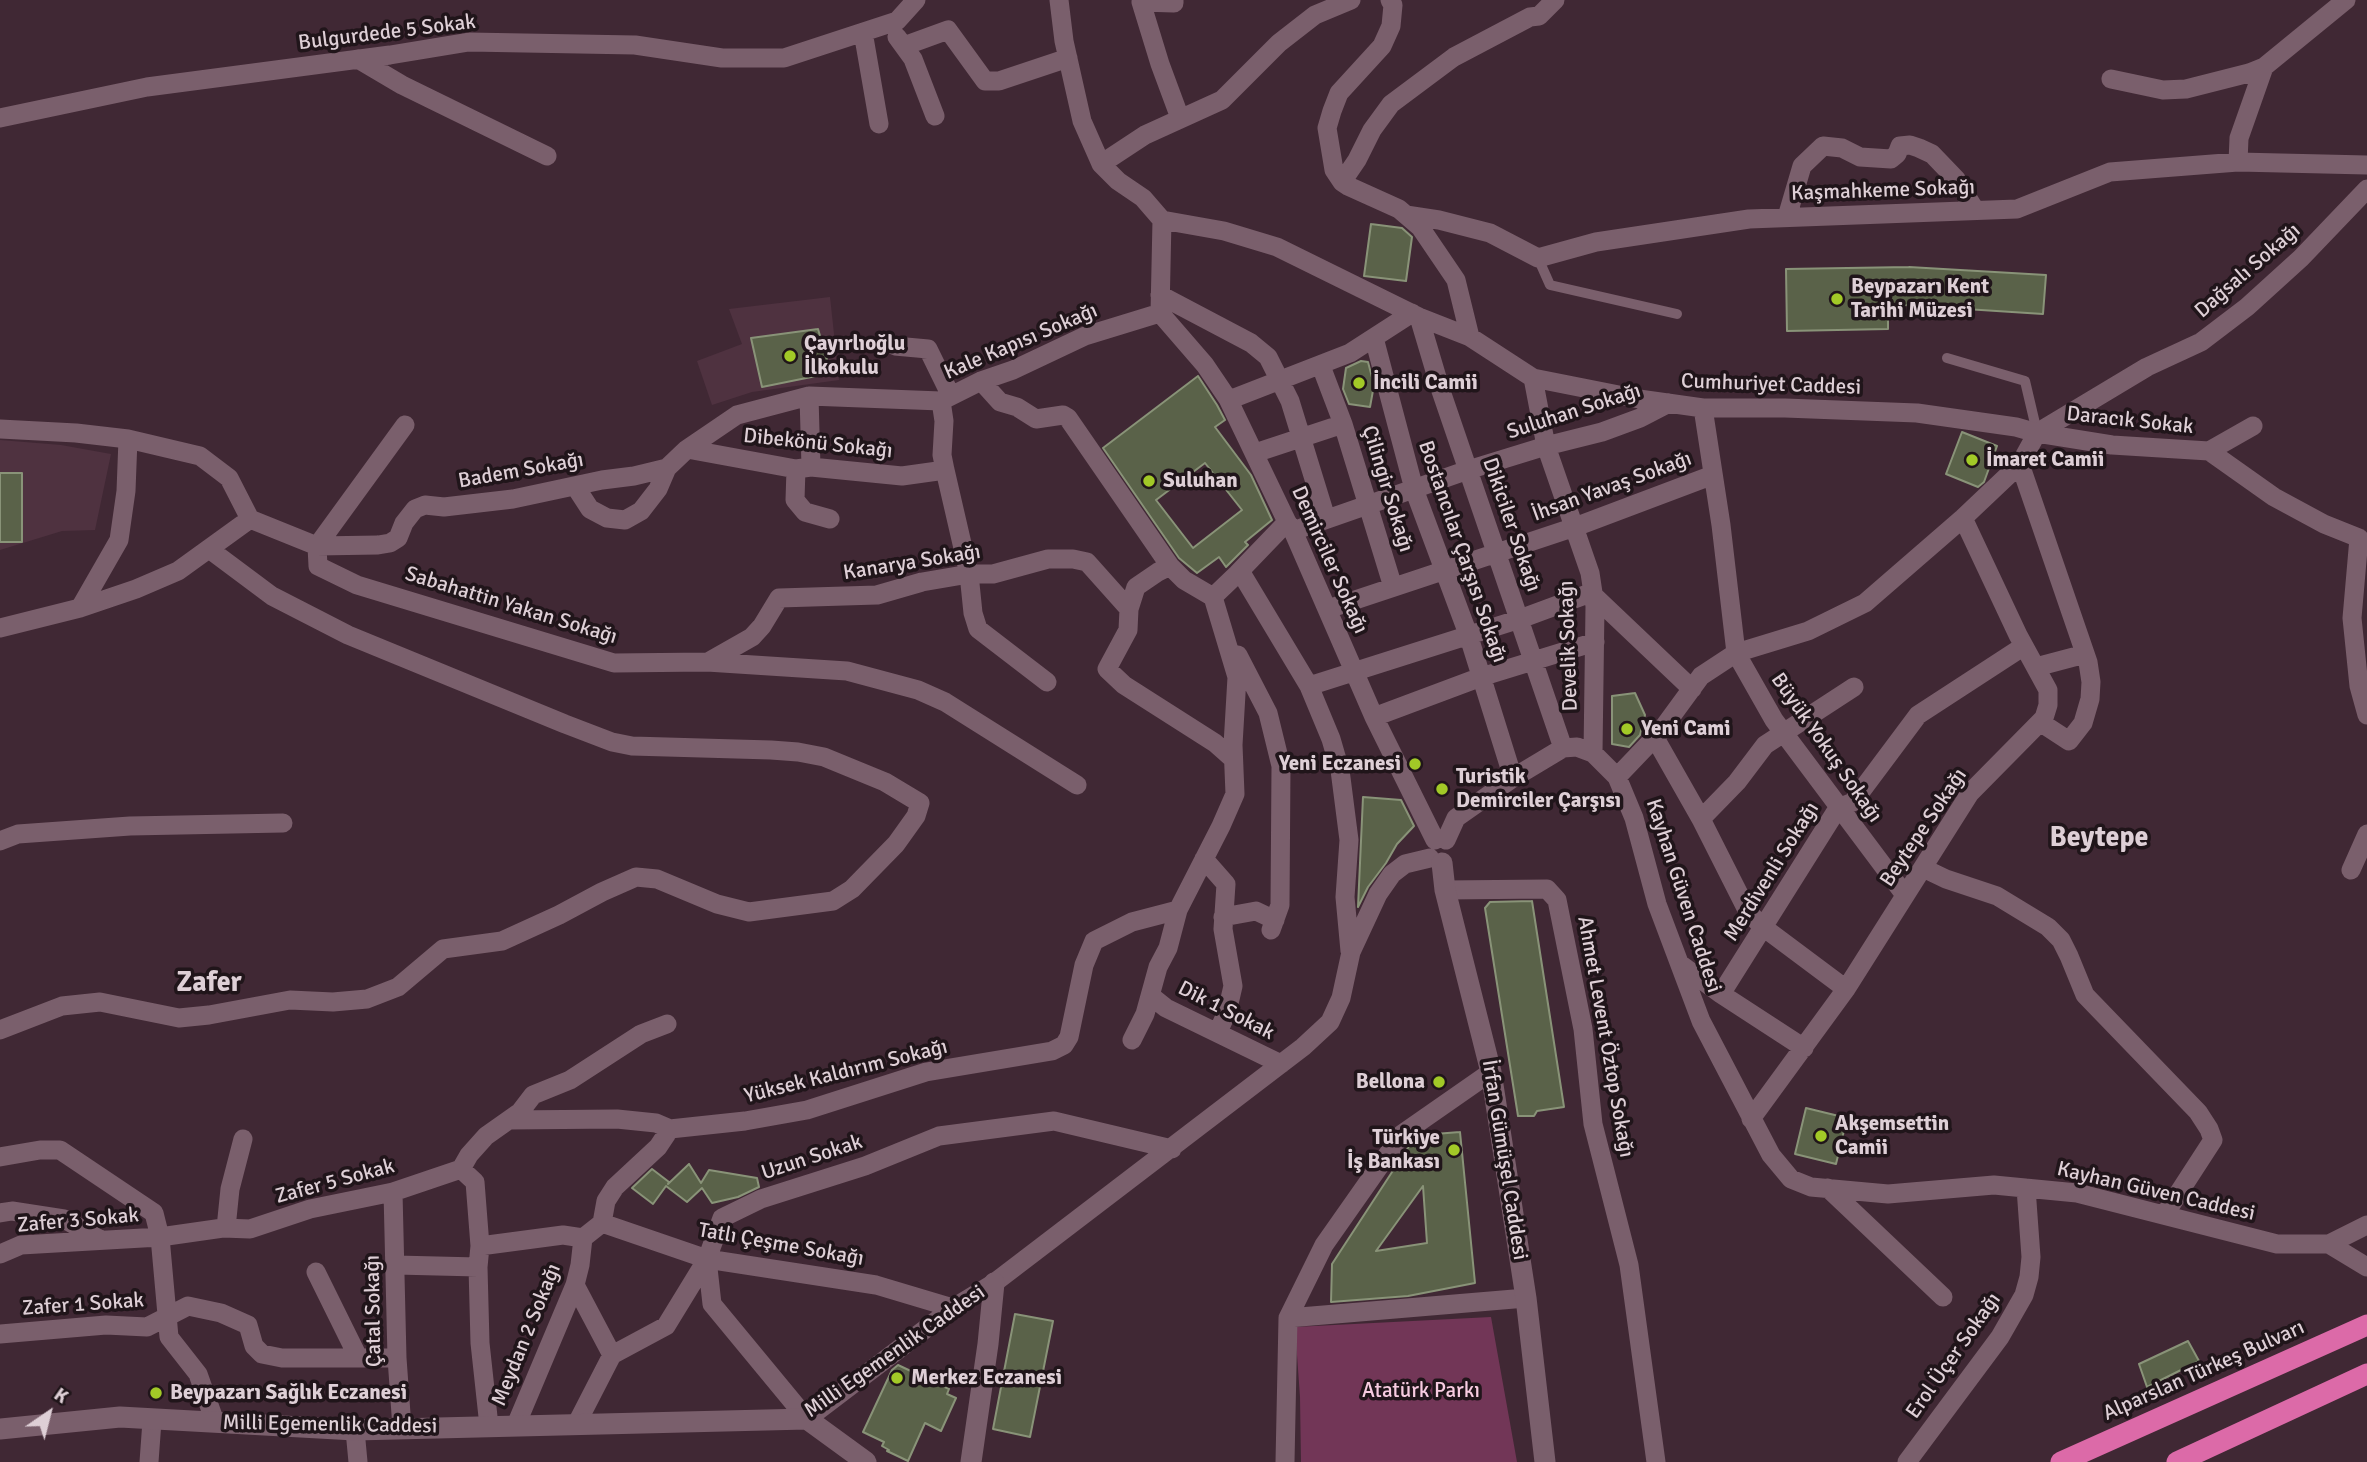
<!DOCTYPE html>
<meta charset="utf-8">
<style>
body{margin:0}
#map{position:relative;width:2367px;height:1462px;overflow:hidden;background:#402834;font-family:Signika,sans-serif}
canvas{display:block}
.north{position:absolute;left:14px;top:1378px;width:70px;height:70px;-webkit-text-stroke:5px #20151a;paint-order:stroke;rotate:35deg;font-size:19px;font-weight:700;line-height:28px;text-align:center;color:#decfd6}
.north::after{content:'';display:block;margin:auto;width:24px;height:32px;background:#decfd6;clip-path:polygon(50% 0,100% 100%,50% 72%,0 100%)}
</style>
<div id="map">
<canvas width="2367" height="1462"></canvas>
<div class="north">K</div>
</div>
<script>
const c = document.querySelector('canvas').getContext('2d');
c.lineJoin = 'round';
function fill(path, color) {
  c.fillStyle = color;
  c.fill(path, 'evenodd');
}
function toPath(rows) {
  const path = new Path2D();
  for (const r of rows) {
    path.moveTo(r[0], r[1]);
    for (let i = 2; i < r.length; i += 2) path.lineTo(r[i], r[i + 1]);
  }
  return path;
}
function trace(path, color, width, dash) {
  c.strokeStyle = color;
  c.lineWidth = width;
  c.lineCap = dash ? 'butt' : 'round';
  c.setLineDash(dash || []);
  c.stroke(path);
}
function write(font, color, halo, rows, align = 'center') {
  c.font = font + ' Signika,sans-serif';
  c.lineWidth = 7;
  c.setLineDash([]);
  c.textBaseline = 'middle';
  c.strokeStyle = halo;
  c.fillStyle = color;
  for (const [text, x, y, turn = 0] of rows) {
    c.save();
    c.translate(x, y);
    c.rotate((+turn || 0) * Math.PI / 180);
    c.textAlign = isNaN(turn) ? turn : align;
    if (halo) c.strokeText(text, 0, 0);
    c.fillText(text, 0, 0);
    c.restore();
  }
}
fill(toPath([
 [830,297,839,380,752,392,712,405,697,361,742,344,729,309],
 [0,440,61,445,111,454,95,530,62,531,0,550]
]), '#4f3240');
fill(toPath([
 [1491,1317,1517,1462,1301,1462,1300,1397,1295,1327]
]), '#723657');
const building = toPath([
 [1371,224,1402,228,1412,237,1406,281,1364,276,1371,224],
 [1909,267,2046,275,2043,314,1888,304,1888,329,1787,331,1786,269,1909,267],
 [818,329,831,373,762,387,751,338,818,329],
 [1361,361,1368,362,1374,385,1370,407,1349,404,1343,389,1346,368,1361,361],
 [1198,376,1217,405,1225,420,1215,427,1251,475,1272,520,1245,542,1248,545,1226,567,1219,557,1197,573,1179,558,1103,448,1198,376],
 [1205,463,1242,510,1193,548,1156,500,1205,463],
 [1962,432,1997,446,1984,482,1978,487,1946,474,1962,432],
 [0,473,22,473,22,542,0,542,0,473],
 [1635,693,1645,715,1640,735,1629,747,1612,744,1612,696,1635,693],
 [1363,797,1401,800,1414,826,1397,844,1386,863,1368,887,1358,907,1363,797],
 [1532,901,1564,1107,1537,1111,1534,1116,1518,1116,1485,908,1490,902,1532,901],
 [1806,1108,1847,1118,1836,1164,1795,1154,1806,1108],
 [1460,1132,1475,1283,1408,1296,1331,1302,1332,1264,1411,1143,1422,1135,1460,1132],
 [1423,1186,1427,1243,1376,1251,1423,1186],
 [689,1164,701,1183,709,1170,757,1178,759,1187,738,1197,712,1203,702,1188,687,1202,666,1186,653,1204,632,1188,652,1169,669,1182,668,1184,689,1164],
 [1015,1314,1053,1321,1030,1437,993,1429,1015,1314],
 [2188,1341,2199,1361,2147,1387,2139,1364,2188,1341],
 [898,1365,949,1389,947,1394,956,1398,941,1431,925,1423,908,1461,887,1451,889,1450,882,1446,884,1442,863,1432,892,1370,898,1365]
]);
fill(building, '#5a6249');
trace(building, '#899378', 2);
trace(toPath([
 [1538,258,1550,285,1677,314],
 [1947,358,2025,381,2037,432]
]), '#7a5f6c', 10);
trace(toPath([
 [1059,0,1064,41,1082,121,1101,164,1118,181,1143,198,1162,220,1160,313],
 [1174,0,1174,3,1141,2,1160,64,1180,118],
 [1390,0,1393,5,1391,26,1382,46,1339,93,1332,111,1327,128,1334,170,1342,182,1348,186,1399,209,1420,227,1456,280,1470,337],
 [863,32,879,124],
 [897,37,913,59,935,116],
 [904,46,948,30,985,81,999,81,1068,58],
 [358,59,402,85,547,156],
 [2111,79,2163,90,2186,89,2249,73,2264,67,2346,0],
 [0,118,147,87,390,55,469,42,635,45,722,58,784,58,897,21,916,0],
 [2238,162,2239,138,2264,67],
 [1101,164,1145,135,1222,100,1279,43,1315,15,1351,0],
 [1342,182,1357,160,1372,130,1391,104,1454,57,1530,17,1539,16,1555,0],
 [1406,215,1439,220,1490,233,1538,258,1596,242,1749,219,2017,209,2110,172,2238,162,2367,165],
 [1787,217,1802,166,1823,146,1842,148,1860,157,1891,159,1897,154,1900,146,1910,145,1919,148,1932,154,1956,179,1975,210],
 [1162,220,1224,231,1277,247,1419,317,1470,337,1533,378,1639,399,1703,408,1785,408,1917,413,2016,427,2037,433,2112,445,2209,451,2253,426],
 [1160,295,1251,343,1268,357,1290,401,1326,518],
 [1160,313,1205,365,1228,399,1287,522,1293,531,1374,717,1435,840],
 [1419,317,1441,391,1563,748],
 [1374,338,1414,489,1468,634,1513,778],
 [895,346,928,349,951,396],
 [1321,366,1343,424,1393,587],
 [1533,378,1546,446,1590,573,1595,606,1593,753],
 [981,381,1000,402,1017,407,1036,419,1063,415,1068,418,1170,566,1184,580,1213,597],
 [809,396,811,467],
 [1229,400,1350,353,1412,313],
 [941,401,944,421,942,455,945,470,969,574,973,613,978,629,1047,682],
 [1703,408,1721,525,1736,653,1774,720,1905,895],
 [0,429,76,433,128,439,200,456,229,478,250,519],
 [687,449,796,469,811,467,902,476,945,470],
 [2209,451,2274,497,2324,524,2359,538],
 [1255,453,1343,424],
 [2020,464,2088,662,2091,682,2090,699,2083,723,2069,741,2040,722],
 [796,469,795,500,805,512,830,519],
 [575,486,590,509,607,518,625,520,641,511,658,489,667,468,687,449,737,415,809,396,941,401,981,381,1013,370,1085,336,1160,313],
 [1293,531,1468,470,1546,446,1602,432,1640,418,1669,403],
 [2359,538,2352,618,2359,686,2367,715],
 [317,546,318,566,357,585,614,663,707,662,847,671,918,690,945,702,1077,785],
 [317,546,405,425],
 [1170,566,1158,572,1136,587,1129,609,1128,630,1107,669,1124,685,1215,743,1233,759],
 [1240,571,1309,686,1331,739,1340,770,1349,840,1345,897,1350,951],
 [1593,595,1692,689],
 [1213,597,1237,574,1287,522],
 [80,608,119,540,126,491,128,439],
 [1328,609,1575,527,1713,475],
 [0,628,80,608,136,589,178,571,250,519,317,546,378,545,390,543,398,538,404,523,415,509,425,505,444,507,513,499,602,480,634,476,667,468],
 [1238,655,1268,713,1281,766,1280,905,1271,930],
 [708,662,752,637,762,626,779,598,877,595,922,582,969,574,993,574,1048,559,1073,559,1087,562,1129,609],
 [2036,667,2085,654],
 [1309,686,1520,619,1593,592],
 [1374,717,1481,677,1595,642],
 [1655,738,1701,819,1748,912,1763,927,1846,989],
 [1617,777,1660,732,1701,676,1736,653,1808,631,1865,603,1963,518,2020,464,2037,433,2147,367,2201,342,2247,307,2301,258,2367,189],
 [1701,819,1737,782,1765,745,1854,687],
 [1446,840,1456,818,1513,778,1563,748,1577,747,1593,753,1617,777,1634,818,1657,904,1701,1021,1771,1155,1791,1179,1811,1187,1888,1194,1994,1185,2077,1193,2277,1244,2329,1244,2367,1267],
 [0,841,18,834,130,826,283,823],
 [1204,859,1226,884,1223,929,1233,986,1227,1012,1218,1032],
 [1923,868,1946,879,1997,896,2048,927,2061,940,2069,956,2085,995,2198,1112,2209,1129,2213,1140,2165,1214],
 [2351,870,2367,834],
 [1445,890,1547,889,1557,900,1583,1029,1593,1124,1629,1265,1656,1462],
 [1223,917,1256,911,1275,920],
 [1680,964,1721,994,1804,1048],
 [1721,994,1838,808,1853,802,1918,715,2024,646],
 [1151,996,1166,1008,1281,1064],
 [0,1030,62,1006,100,1002,179,1018,209,1015,290,1000,333,1002,367,999,398,987,443,949,502,941,559,915,602,892,636,877,657,879,717,904,749,912,833,901,852,889,896,844,916,816,920,803,885,782,824,757,798,752,771,750,632,746,612,742,565,724,348,635,272,596,209,549],
 [1132,1040,1145,1014,1158,967,1168,948,1178,910],
 [1751,1119,1846,989,1970,793,2044,718,2048,705,2048,690,2018,635,1963,518],
 [509,1120,617,1119,656,1123,670,1129,745,1121,807,1110,926,1072,1052,1051,1064,1045,1069,1037,1084,965,1094,941,1132,922,1178,910,1221,826,1235,794,1233,745,1237,677,1213,597],
 [0,1157,40,1150,60,1150,154,1213,160,1237,169,1337,198,1374,215,1422],
 [461,1169,475,1182,480,1246,478,1267,480,1343,489,1426],
 [1828,1188,1943,1297],
 [393,1192,397,1358,402,1428],
 [0,1213,12,1211,64,1219,101,1240],
 [602,1223,707,1259,876,1285,953,1308],
 [226,1228,230,1189,243,1139],
 [2329,1244,2367,1225],
 [480,1246,563,1235,583,1238],
 [0,1254,21,1245,160,1237,223,1228,250,1229,310,1209,393,1192,461,1169,469,1155,486,1136,520,1112,533,1095,570,1080,641,1034,667,1024],
 [707,1259,712,1304,807,1419,953,1308,994,1283,1303,1047,1330,1022,1341,998,1351,952,1378,894,1392,874,1405,864,1430,858],
 [396,1265,478,1267],
 [316,1272,358,1357],
 [575,1285,612,1355],
 [1288,1318,1526,1298],
 [0,1334,106,1325,147,1327,188,1306,221,1313,248,1325,254,1346,262,1354,282,1358,397,1358],
 [577,1423,612,1355,666,1326,707,1259,722,1218,761,1199,865,1166,939,1136,1054,1121,1172,1149],
 [516,1425,575,1285,580,1265,583,1238,602,1223,606,1201,615,1187,658,1147,670,1129],
 [355,1430,358,1462],
 [149,1462,152,1421],
 [1285,1462,1288,1318,1324,1245,1402,1134,1491,1072],
 [1907,1462,2000,1337,2024,1295,2029,1277,2031,1257,2026,1188]
]), '#7a5f6c', 19);
trace(toPath([
 [1442,863,1445,890,1491,1072,1526,1298,1545,1462],
 [0,1429,120,1417,355,1430,807,1419,866,1462],
 [971,1462,988,1344,994,1283]
]), '#7a5f6c', 21);
trace(toPath([
 [2061,1462,2367,1325],
 [2177,1462,2367,1374]
]), '#dc6aa8', 21);
for (const [x, y, r, color] of [
 [1837,299,7,"#a2c927"],
 [790,356,7,"#a2c927"],
 [1359,383,7,"#a2c927"],
 [1972,460,7,"#a2c927"],
 [1149,481,7,"#a2c927"],
 [1627,729,7,"#a2c927"],
 [1415,764,7,"#a2c927"],
 [1442,789,7,"#a2c927"],
 [1439,1082,7,"#a2c927"],
 [1821,1136,7,"#a2c927"],
 [1454,1150,7,"#a2c927"],
 [897,1378,7,"#a2c927"],
 [156,1393,7,"#a2c927"]
]) {
  const dot = new Path2D();
  dot.arc(x, y, r, 0, 2 * Math.PI);
  c.fillStyle = color;
  c.fill(dot);
  trace(dot, '#20151a', 2.5);
}
write('21px', '#decfd6', '#20151a', [
 ["Bulgurdede 5 Sokak",387,33,-7],
 ["Kaşmahkeme Sokağı",1883,191,-2],
 ["Dağsalı Sokağı",2248,271,-41],
 ["Kale Kapısı Sokağı",1021,342,-23],
 ["Cumhuriyet Caddesi",1771,385,2],
 ["Suluhan Sokağı",1574,412,-18],
 ["Daracık Sokak",2130,421,6],
 ["Dibekönü Sokağı",818,444,6],
 ["Badem Sokağı",521,471,-10],
 ["İhsan Yavaş Sokağı",1612,487,-20],
 ["Çilingir Sokağı",1387,489,73],
 ["Dikiciler Sokağı",1511,525,71],
 ["Bostancılar Çarşısı Sokağı",1462,552,71],
 ["Demirciler Sokağı",1329,560,66],
 ["Kanarya Sokağı",912,563,-9],
 ["Sabahattin Yakan Sokağı",511,606,17],
 ["Develik Sokağı",1569,646,-92],
 ["Büyük Yokuş Sokağı",1826,748,55],
 ["Beytepe Sokağı",1924,828,-56],
 ["Merdivenli Sokağı",1772,872,-58],
 ["Kayhan Güven Caddesi",1683,896,72],
 ["Dik 1 Sokak",1226,1011,27],
 ["Ahmet Levent Öztop Sokağı",1605,1037,80],
 ["Yüksek Kaldırım Sokağı",846,1072,-14],
 ["Uzun Sokak",812,1158,-18],
 ["İrfan Gümüşel Caddesi",1504,1160,81],
 ["Zafer 5 Sokak",335,1182,-15],
 ["Kayhan Güven Caddesi",2156,1192,13],
 ["Zafer 3 Sokak",78,1221,-5],
 ["Tatlı Çeşme Sokağı",781,1245,10],
 ["Zafer 1 Sokak",83,1305,-4],
 ["Çatal Sokağı",374,1311,-91],
 ["Meydan 2 Sokağı",527,1335,-68],
 ["Milli Egemenlik Caddesi",895,1352,-35],
 ["Erol Üçer Sokağı",1954,1356,-55],
 ["Alparslan Türkeş Bulvarı",2204,1371,-24],
 ["Milli Egemenlik Caddesi",330,1425,1]
]);
write('bold 21px', '#decfd6', '#20151a', [
 ["Beypazarı Kent",1851,287],
 ["Tarihi Müzesi",1851,311],
 ["Çayırlıoğlu",804,344],
 ["İlkokulu",804,368],
 ["İncili Camii",1373,383],
 ["İmaret Camii",1986,460],
 ["Suluhan",1163,481],
 ["Yeni Cami",1641,729],
 ["Yeni Eczanesi",1401,764,"right"],
 ["Turistik",1456,777],
 ["Demirciler Çarşısı",1456,801],
 ["Bellona",1425,1082,"right"],
 ["Akşemsettin",1835,1124],
 ["Camii",1835,1148],
 ["Türkiye",1440,1138,"right"],
 ["İş Bankası",1440,1162,"right"],
 ["Merkez Eczanesi",911,1378],
 ["Beypazarı Sağlık Eczanesi",170,1393]
], 'left');
write('21px', '#f8cce1', '#20151a', [
 ["Atatürk Parkı",1421,1391]
]);
write('bold 28px', '#decfd6', '#20151a', [
 ["Beytepe",2099,839],
 ["Zafer",209,984]
]);
</script>
